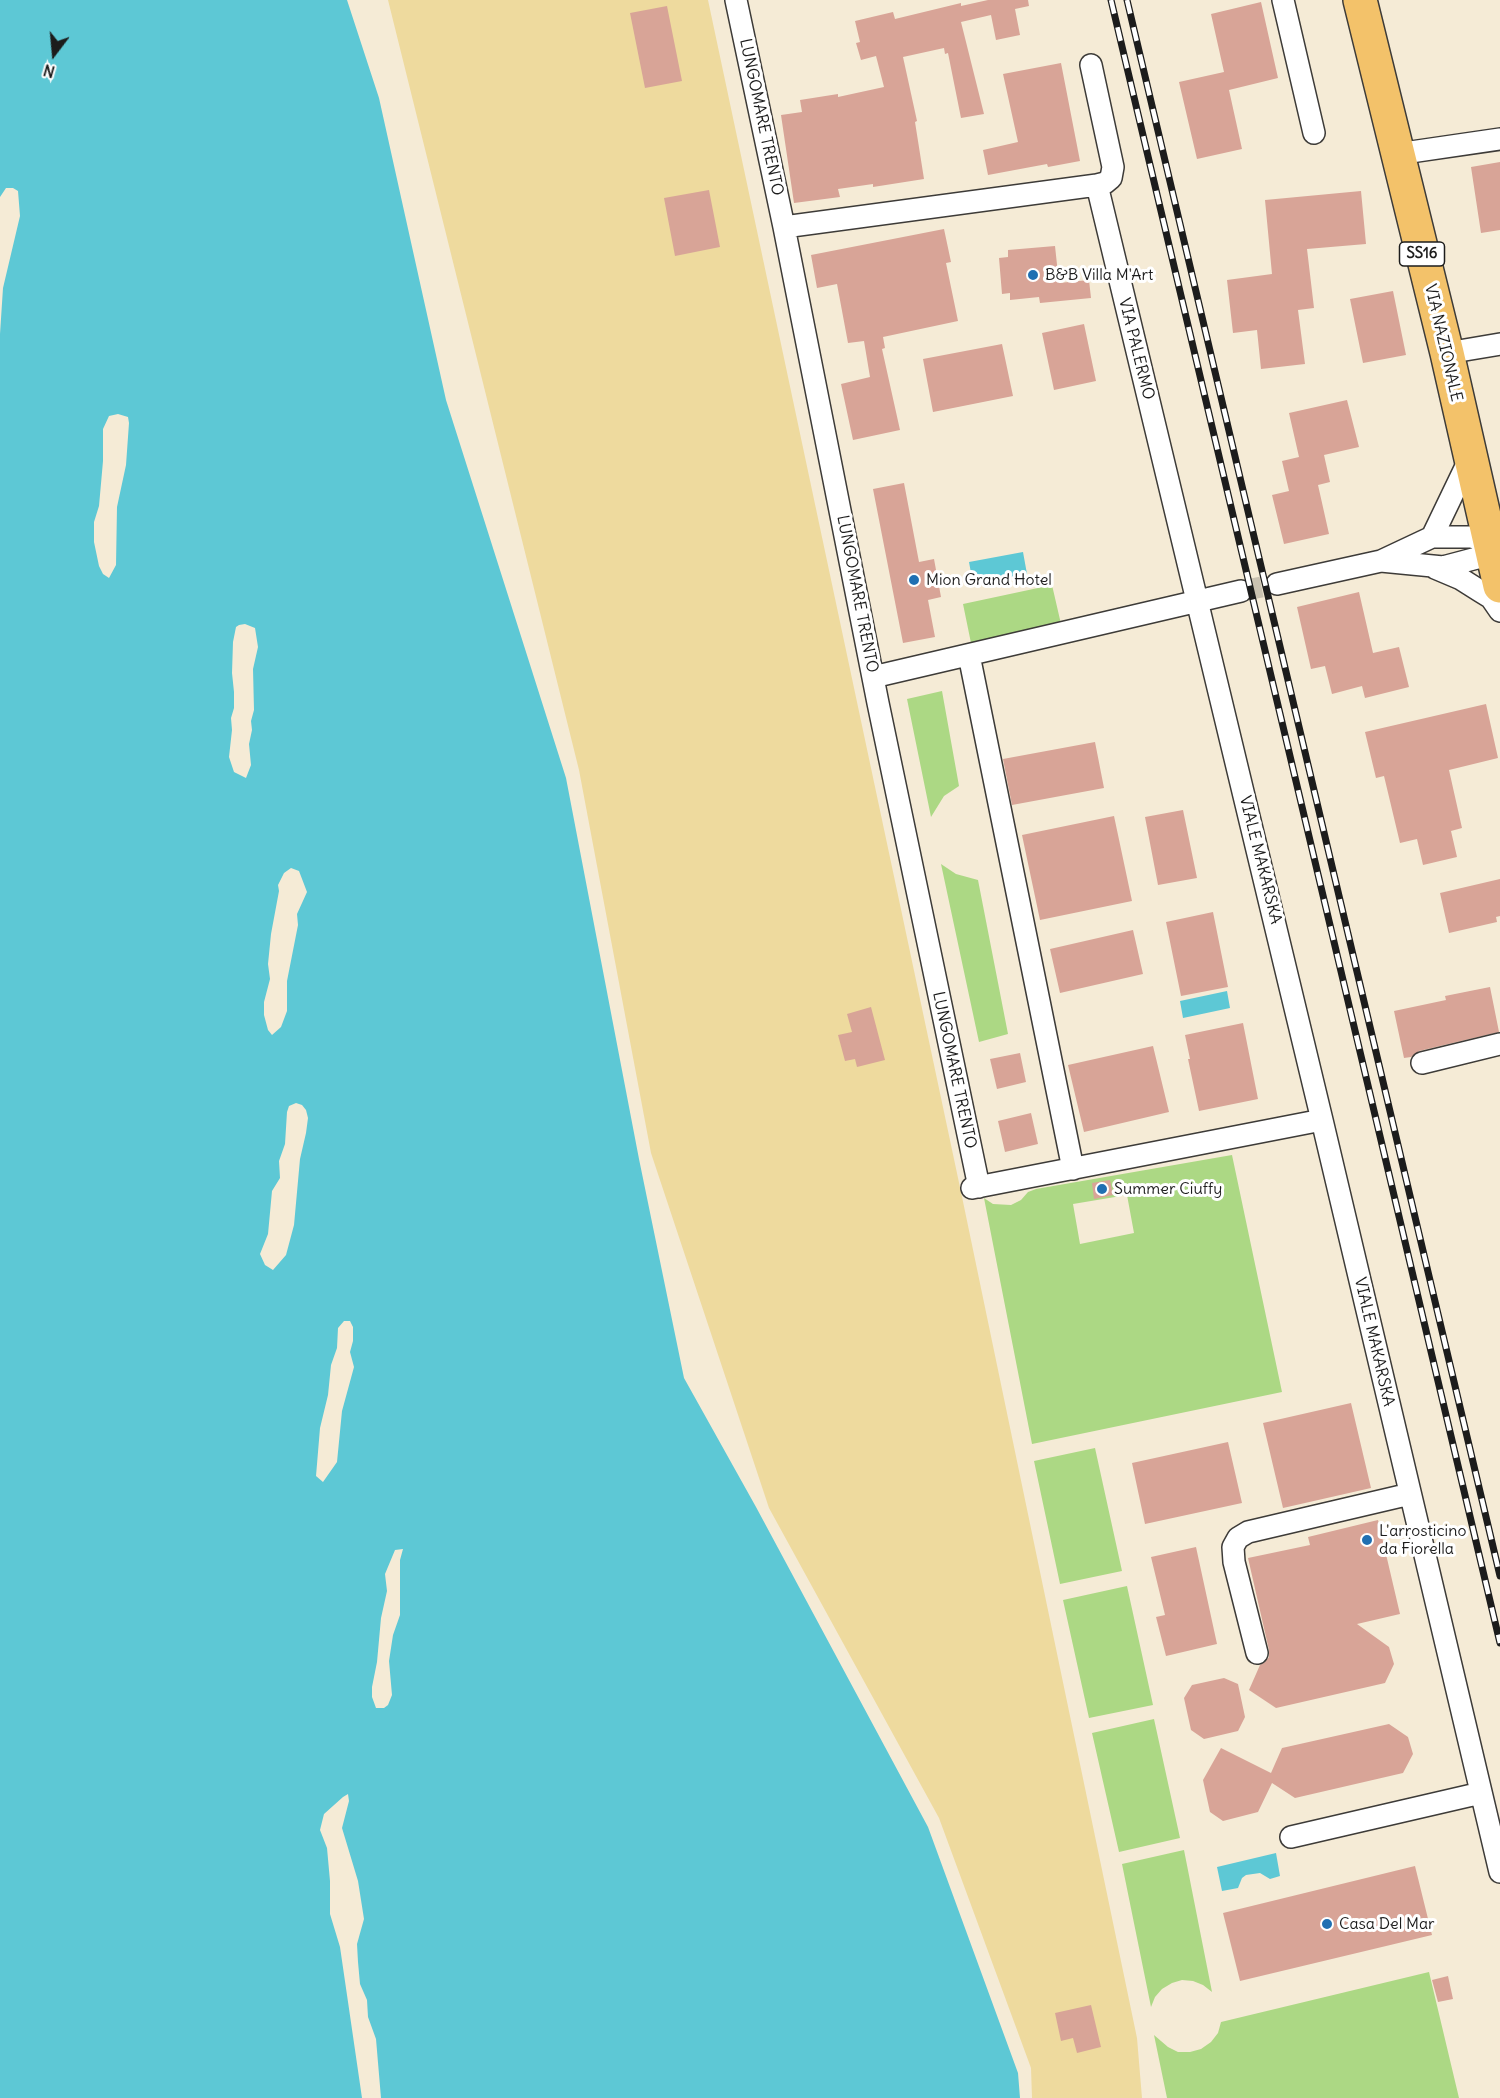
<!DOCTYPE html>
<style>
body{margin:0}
#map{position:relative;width:1500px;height:2098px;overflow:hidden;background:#f5ebd6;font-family:Delius,sans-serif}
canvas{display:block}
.north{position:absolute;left:24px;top:24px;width:60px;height:60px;-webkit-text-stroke:4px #fff;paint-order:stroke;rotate:196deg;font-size:16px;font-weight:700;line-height:24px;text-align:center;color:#1c1c1c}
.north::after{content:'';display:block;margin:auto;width:21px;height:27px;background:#1c1c1c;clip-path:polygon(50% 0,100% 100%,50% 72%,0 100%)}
</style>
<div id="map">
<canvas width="1500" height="2098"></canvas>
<div class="north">N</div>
</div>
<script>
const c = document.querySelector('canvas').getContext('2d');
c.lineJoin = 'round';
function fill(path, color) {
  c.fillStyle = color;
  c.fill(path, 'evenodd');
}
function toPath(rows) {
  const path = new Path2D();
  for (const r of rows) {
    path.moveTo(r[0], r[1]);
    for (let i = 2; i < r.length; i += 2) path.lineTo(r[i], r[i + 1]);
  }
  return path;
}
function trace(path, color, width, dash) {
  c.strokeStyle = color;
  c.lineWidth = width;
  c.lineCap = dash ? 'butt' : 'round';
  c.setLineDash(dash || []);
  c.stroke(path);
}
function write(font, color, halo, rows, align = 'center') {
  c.font = font + ' Delius,sans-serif';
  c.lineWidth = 6;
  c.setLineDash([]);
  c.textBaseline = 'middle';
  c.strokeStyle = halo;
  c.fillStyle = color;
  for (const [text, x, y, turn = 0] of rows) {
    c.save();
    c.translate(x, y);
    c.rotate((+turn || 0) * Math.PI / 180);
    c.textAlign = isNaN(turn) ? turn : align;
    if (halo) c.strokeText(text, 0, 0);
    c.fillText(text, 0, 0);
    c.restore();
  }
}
fill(toPath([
 [1052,585,1061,624,971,643,963,604],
 [942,691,959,786,944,796,931,817,907,699],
 [941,864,956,874,978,880,1008,1034,979,1042],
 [1232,1155,1282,1392,1032,1444,984,1198,993,1204,1011,1205,1021,1200,1028,1192,1036,1189],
 [1127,1195,1134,1233,1080,1244,1073,1204],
 [1095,1448,1122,1571,1060,1584,1034,1461],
 [1127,1586,1153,1705,1089,1718,1063,1600],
 [1154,1719,1180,1838,1119,1852,1092,1733],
 [1184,1850,1212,1992,1203,1985,1193,1981,1182,1980,1172,1983,1162,1989,1155,1997,1151,2007,1122,1864],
 [1429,1972,1459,2098,1167,2098,1154,2035,1168,2047,1178,2052,1190,2052,1201,2049,1211,2042,1218,2033,1221,2022]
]), '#acd884');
fill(toPath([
 [388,0,708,0,961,1192,1137,2038,1142,2098,1032,2098,1031,2068,939,1818,769,1508,651,1153,579,770]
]), '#eeda9e');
fill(toPath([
 [0,0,347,0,379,98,446,400,566,778,639,1159,684,1378,756,1507,928,1827,1018,2073,1020,2098,0,2098],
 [1023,552,1027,574,973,584,969,562],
 [1227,991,1230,1008,1183,1018,1180,1001],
 [1276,1853,1280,1876,1270,1879,1260,1873,1246,1875,1242,1878,1238,1888,1222,1891,1217,1867]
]), '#5dc8d5');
fill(toPath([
 [6,188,13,188,18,191,20,216,3,288,0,334,0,197],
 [118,414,128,417,129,423,126,465,117,507,116,565,109,578,103,574,99,566,94,542,94,522,99,506,103,461,103,429,109,416],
 [245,624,255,628,258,647,253,669,254,710,251,721,252,730,249,744,251,765,246,778,234,772,229,757,232,730,231,718,234,708,234,692,232,673,233,642,236,627,239,625],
 [291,868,299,871,307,892,297,914,298,925,287,981,287,1011,281,1027,272,1035,268,1030,264,1015,264,1002,270,979,268,964,271,934,279,891,278,885,284,873],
 [296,1103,302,1105,306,1110,308,1118,306,1133,300,1159,294,1225,286,1255,273,1270,265,1265,260,1254,268,1234,272,1191,280,1178,279,1161,285,1144,287,1112,289,1106],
 [344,1321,350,1321,353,1327,353,1341,350,1352,354,1367,342,1411,337,1462,323,1482,316,1476,320,1428,328,1395,331,1365,337,1348,338,1328],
 [403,1549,400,1560,400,1615,393,1635,389,1661,392,1695,388,1705,384,1708,376,1708,372,1697,372,1687,377,1662,381,1618,387,1591,385,1574,395,1550],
 [348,1794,349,1801,342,1828,358,1881,364,1919,357,1944,358,1962,360,1984,367,2000,368,2017,376,2039,381,2098,362,2098,340,1947,330,1914,330,1881,327,1848,320,1830,324,1814,343,1797]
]), '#f5ebd6');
fill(toPath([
 [988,0,1028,0,1029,6,1015,9,1020,35,996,40,991,15,961,22,984,114,961,118,948,53,945,54,944,48,903,57,917,121,915,122,924,179,873,187,873,184,838,189,840,197,794,203,781,115,802,112,800,100,838,94,838,97,884,87,876,56,861,60,856,43,860,42,855,21,893,12,895,19,961,3,961,6],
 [1261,2,1278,78,1229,90,1242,149,1197,159,1179,82,1224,72,1211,14],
 [667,6,682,81,645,88,630,13],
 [1061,63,1080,161,1048,167,1047,164,988,175,983,150,1018,142,1003,74],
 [1500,162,1500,230,1481,233,1471,167],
 [709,190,720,247,675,256,664,198],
 [1361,191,1366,244,1307,249,1314,308,1298,310,1305,364,1261,369,1257,330,1233,333,1227,280,1272,274,1265,200],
 [944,229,951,262,946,263,958,321,883,337,885,348,882,349,900,430,853,440,841,384,870,377,864,341,848,343,837,284,817,288,811,255],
 [1055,246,1059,283,1089,280,1091,298,1040,303,1039,297,1010,300,1010,293,1002,294,999,258,1008,257,1008,250],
 [1393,291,1406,355,1363,363,1350,299],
 [1084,324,1096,381,1054,390,1042,333],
 [1002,344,1013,396,933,412,923,359],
 [1347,400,1359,447,1324,455,1330,482,1318,485,1329,534,1284,544,1272,495,1289,491,1282,461,1299,457,1289,413],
 [904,483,919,562,934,559,941,597,928,600,935,637,903,643,873,489],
 [1359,592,1373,653,1399,647,1409,687,1365,698,1362,686,1332,694,1325,666,1311,669,1297,607],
 [1486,704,1498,758,1449,770,1462,828,1451,831,1457,857,1423,865,1417,839,1400,843,1384,776,1376,778,1365,732],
 [1095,742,1104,788,1012,805,1003,759],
 [1183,810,1197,878,1158,885,1145,817],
 [1114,816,1132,901,1040,920,1022,835],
 [1500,879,1500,916,1496,917,1497,922,1449,933,1440,893],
 [1213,912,1228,987,1181,996,1166,922],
 [1133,930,1143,974,1060,993,1050,949],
 [1490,987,1499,1032,1419,1051,1411,1057,1404,1058,1394,1011,1446,1000,1445,996],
 [871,1007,885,1060,857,1067,855,1059,845,1061,838,1035,852,1032,847,1014],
 [1243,1023,1258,1099,1199,1111,1188,1059,1190,1059,1185,1035],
 [1153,1046,1169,1112,1084,1132,1068,1065],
 [1020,1053,1026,1082,997,1089,990,1059],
 [1031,1113,1038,1144,1005,1152,998,1121],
 [1110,1180,1113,1195,1094,1199,1092,1183],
 [1351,1403,1371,1488,1283,1508,1263,1423],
 [1228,1442,1242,1503,1145,1524,1132,1463],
 [1378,1520,1400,1614,1357,1624,1389,1647,1394,1664,1385,1683,1276,1708,1249,1690,1260,1665,1265,1662,1269,1657,1269,1650,1248,1558,1310,1545,1308,1537],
 [1196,1547,1217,1644,1166,1656,1156,1617,1165,1615,1151,1557],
 [1224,1678,1238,1684,1245,1717,1238,1731,1204,1739,1191,1730,1184,1698,1192,1685],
 [1389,1724,1408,1737,1413,1754,1403,1773,1295,1798,1272,1783,1258,1812,1223,1821,1210,1812,1203,1780,1221,1748,1271,1773,1282,1748],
 [1415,1866,1432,1935,1240,1981,1223,1913],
 [1448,1976,1453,1999,1438,2002,1432,1980],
 [1091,2005,1101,2047,1077,2053,1073,2038,1061,2041,1055,2013]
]), '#d8a497');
trace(toPath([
 [1241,591,1277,584]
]), '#cac2b1', 21, [21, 10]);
const street = toPath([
 [736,0,784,227,878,703,979,1187],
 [1283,0,1314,133],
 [1091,65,1113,167,1111,178,1105,183,1097,185],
 [1397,154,1500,139],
 [784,227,1097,185,1322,1120,1500,1872],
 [1447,353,1500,344],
 [1432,537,1470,458],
 [1435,568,1461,579,1480,591,1491,598,1500,611],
 [1277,584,1381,561,1432,537,1471,537,1478,539,1491,546,1477,558,1443,567,1381,561],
 [969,655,1073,1169],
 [873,677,1241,591],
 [1422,1063,1500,1044],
 [972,1188,1322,1120],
 [1257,1653,1234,1562,1233,1547,1238,1538,1248,1532,1410,1494],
 [1291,1837,1481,1793]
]);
const primary = toPath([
 [1360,0,1447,353,1500,586]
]);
trace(street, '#3d3b38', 24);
trace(primary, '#3d3b38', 36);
trace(street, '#fff', 21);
trace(primary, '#f3c26a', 33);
const rail = toPath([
 [1111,0,1500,1643],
 [1127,0,1500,1576]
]);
trace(rail, '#1c1c1c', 7);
trace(rail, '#fff', 4.5, [14]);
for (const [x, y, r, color] of [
 [1033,275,6,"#1f6fb2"],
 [914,580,6,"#1f6fb2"],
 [1102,1189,6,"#1f6fb2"],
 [1367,1540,6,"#1f6fb2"],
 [1327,1924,6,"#1f6fb2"]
]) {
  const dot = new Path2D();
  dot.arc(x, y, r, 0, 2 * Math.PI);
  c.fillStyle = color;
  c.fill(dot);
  trace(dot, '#fff', 2);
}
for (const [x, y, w] of [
 [1422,254,45]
]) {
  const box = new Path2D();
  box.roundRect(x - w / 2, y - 12, w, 24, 4.5);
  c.fillStyle = '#fff';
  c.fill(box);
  trace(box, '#1c1c1c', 1.5);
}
write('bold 15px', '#1c1c1c', null, [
 ["SS16",1422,254]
]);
write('16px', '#1c1c1c', '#fff', [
 ["LUNGOMARE TRENTO",761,117,78],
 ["VIA NAZIONALE",1443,343,77],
 ["VIA PALERMO",1136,349,76],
 ["LUNGOMARE TRENTO",857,594,79],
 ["VIALE MAKARSKA",1260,860,76],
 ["LUNGOMARE TRENTO",954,1070,78],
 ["VIALE MAKARSKA",1374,1342,77]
]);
write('16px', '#1c1c1c', '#fff', [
 ["B&B Villa M'Art",1045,275],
 ["Mion Grand Hotel",926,580],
 ["Summer Ciuffy",1114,1189],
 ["L'arrosticino",1379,1531],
 ["da Fiorella",1379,1549],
 ["Casa Del Mar",1339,1924]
], 'left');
</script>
